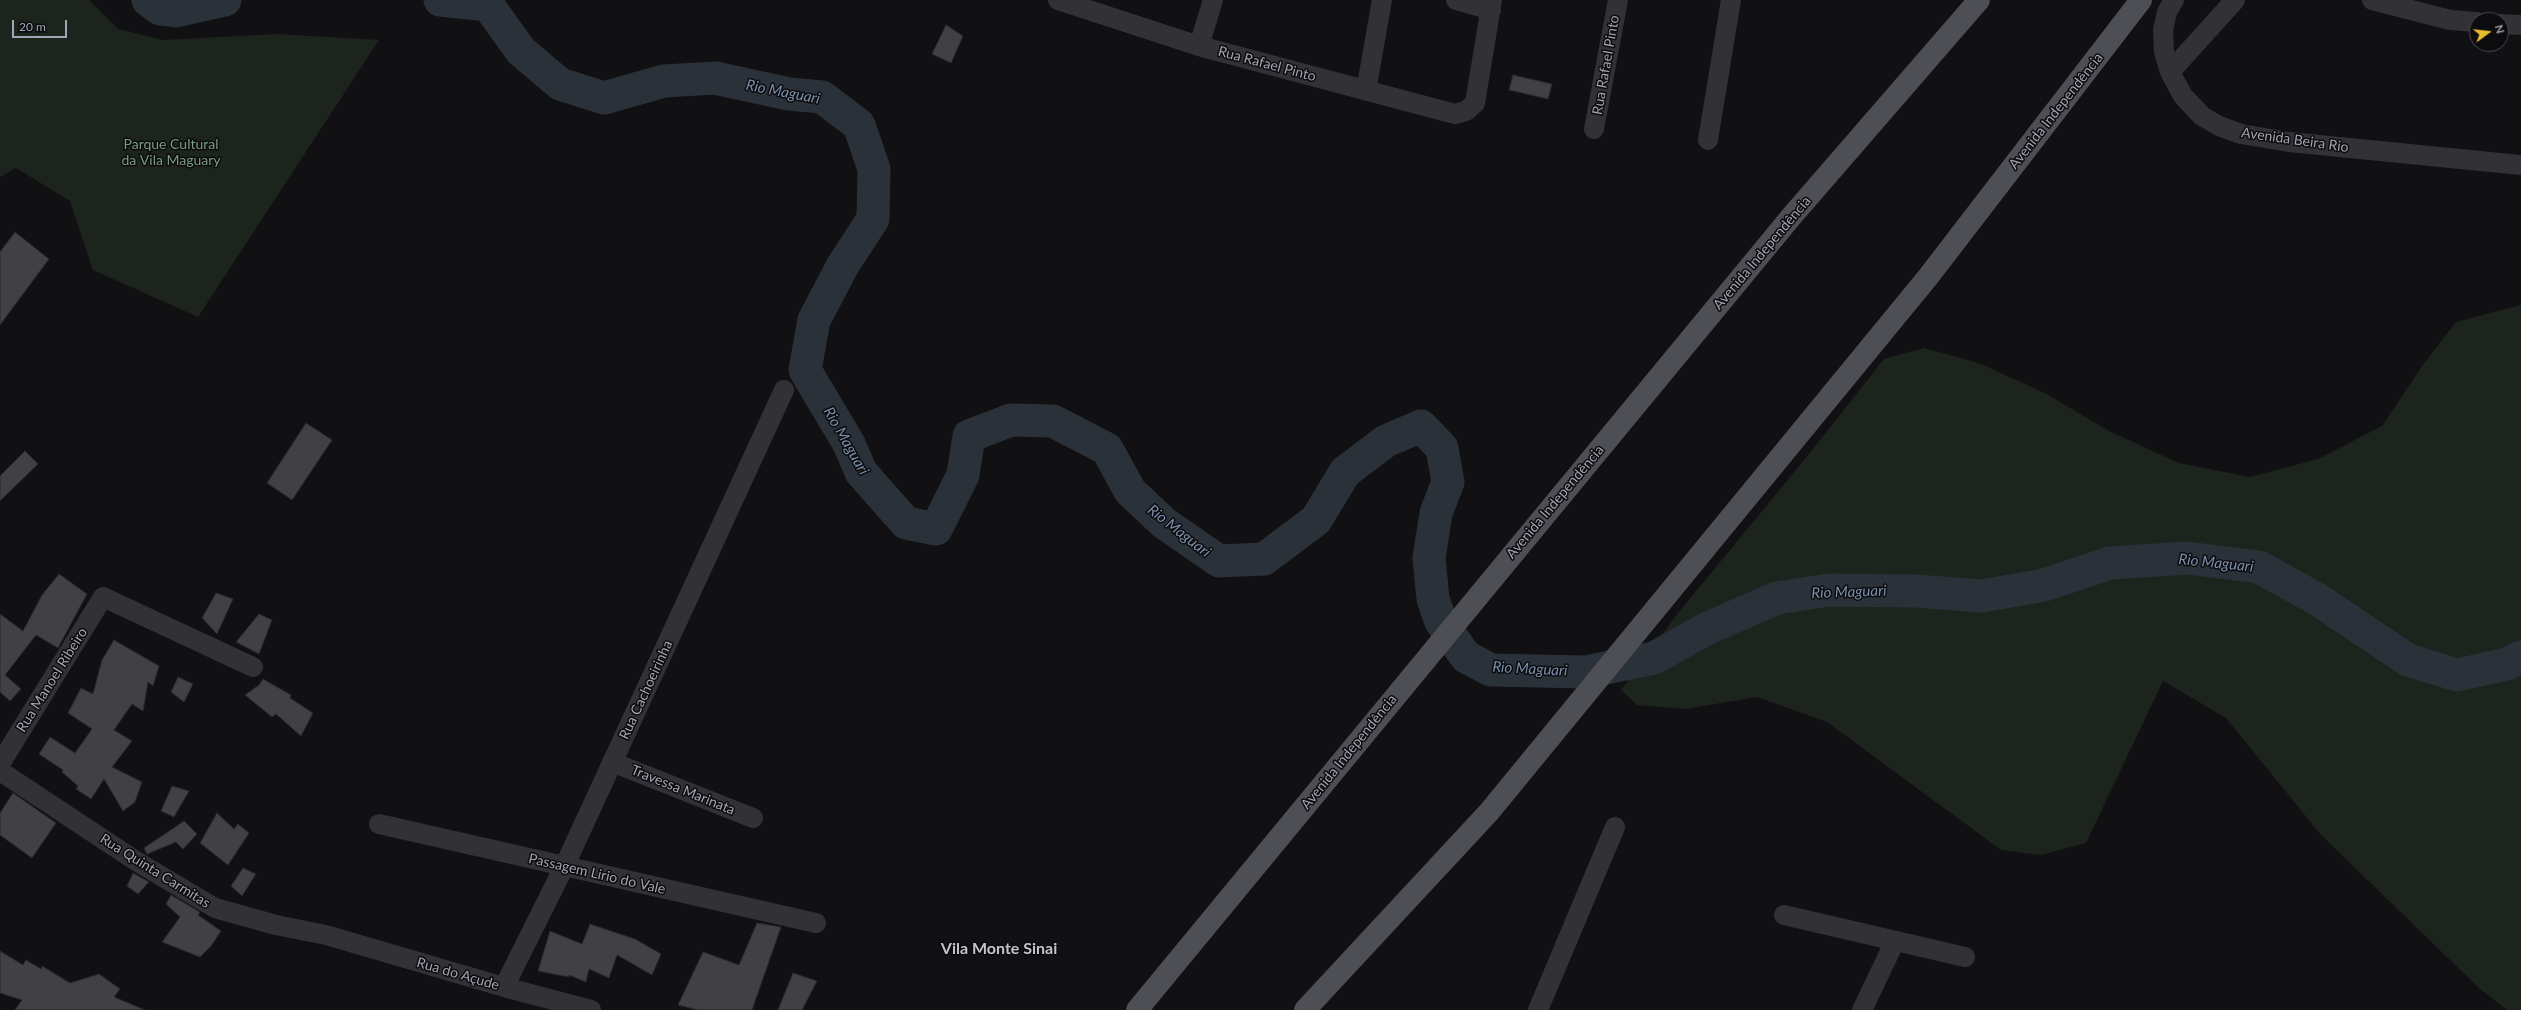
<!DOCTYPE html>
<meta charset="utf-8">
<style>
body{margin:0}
#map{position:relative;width:2521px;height:1010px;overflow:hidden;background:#111012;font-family:Lato,sans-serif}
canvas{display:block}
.north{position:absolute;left:2469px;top:12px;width:40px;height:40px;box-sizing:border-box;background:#0c0b0d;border:1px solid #48494f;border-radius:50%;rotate:75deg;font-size:11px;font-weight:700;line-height:16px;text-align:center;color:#a2a5b2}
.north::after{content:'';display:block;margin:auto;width:14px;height:18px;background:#e7bc33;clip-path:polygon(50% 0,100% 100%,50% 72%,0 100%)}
.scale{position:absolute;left:12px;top:20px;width:55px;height:18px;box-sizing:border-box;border:2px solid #a2a5b2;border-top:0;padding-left:5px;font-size:12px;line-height:14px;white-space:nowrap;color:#a2a5b2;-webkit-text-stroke:3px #0c0b0d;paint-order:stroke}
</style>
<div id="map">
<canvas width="2521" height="1010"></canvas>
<div class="north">N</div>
<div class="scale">20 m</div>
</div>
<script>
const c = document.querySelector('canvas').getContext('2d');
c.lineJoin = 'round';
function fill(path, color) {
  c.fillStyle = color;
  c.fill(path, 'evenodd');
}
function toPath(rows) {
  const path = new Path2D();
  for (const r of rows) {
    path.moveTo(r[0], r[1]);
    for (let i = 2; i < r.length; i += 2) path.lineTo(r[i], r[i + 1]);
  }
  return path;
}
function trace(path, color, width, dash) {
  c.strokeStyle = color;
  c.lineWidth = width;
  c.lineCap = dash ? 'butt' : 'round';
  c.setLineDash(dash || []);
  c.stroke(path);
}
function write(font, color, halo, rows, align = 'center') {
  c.font = font + ' Lato,sans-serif';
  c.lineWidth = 3;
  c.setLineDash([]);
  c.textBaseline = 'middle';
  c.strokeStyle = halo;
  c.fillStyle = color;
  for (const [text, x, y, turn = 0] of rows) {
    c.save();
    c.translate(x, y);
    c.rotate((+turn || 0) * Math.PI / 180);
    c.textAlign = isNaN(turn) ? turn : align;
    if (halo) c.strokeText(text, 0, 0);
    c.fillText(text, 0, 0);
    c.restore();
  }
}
fill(toPath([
 [0,0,89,0,118,29,163,40,277,34,379,40,198,317,93,270,70,201,16,168,0,177],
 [2521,305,2521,1010,2507,1010,2480,989,2321,835,2226,718,2163,681,2086,843,2041,855,2001,850,1827,722,1757,697,1685,709,1637,705,1621,690,1678,613,1809,454,1884,359,1924,348,1979,363,2045,393,2109,431,2179,463,2250,477,2318,459,2382,426,2422,366,2456,322]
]), '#1d241e');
trace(toPath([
 [148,0,160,9,176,11,225,0],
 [440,0,488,5,521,51,560,84,604,98,664,81,715,78,789,94,822,97,859,125,874,169,873,219,843,265,814,320,805,370,849,444,861,472,906,523,936,529,963,475,969,436,1011,420,1053,421,1107,449,1130,491,1164,523,1219,561,1264,559,1316,520,1345,472,1386,441,1421,426,1442,448,1448,482,1436,513,1429,558,1433,599,1441,622,1466,657,1491,670,1586,672,1654,658,1708,628,1777,598,1829,590,1915,591,1982,596,2044,585,2110,563,2187,558,2259,567,2317,599,2408,660,2457,675,2507,664,2521,657]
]), '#2b3139', 33);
const building = toPath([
 [946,25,963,36,951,63,932,54,946,25],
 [1513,75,1552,84,1548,99,1509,90,1513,75],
 [15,232,49,259,0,325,0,252,15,232],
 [306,423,332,440,292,500,267,483,306,423],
 [25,451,38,464,0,501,0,476,25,451],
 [59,574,87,594,58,648,36,635,5,675,21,689,10,701,0,692,0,614,23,631,42,595,59,574],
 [216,593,233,599,217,634,202,618,216,593],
 [259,614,272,620,259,654,236,642,259,614],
 [114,640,159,666,153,686,148,682,143,711,132,704,114,730,132,741,112,767,142,782,135,802,123,811,104,779,91,799,76,789,78,786,62,772,63,770,39,754,50,737,75,753,92,729,68,713,81,688,93,694,102,660,114,640],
 [178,677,193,684,184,702,171,692,178,677],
 [263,679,291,695,290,698,313,713,301,736,276,714,272,717,245,695,259,685,263,679],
 [172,786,189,791,174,817,161,811,172,786],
 [13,793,56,823,32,858,0,835,0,813,13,793],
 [217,813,234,829,238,824,249,833,228,865,200,843,217,813],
 [184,821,197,834,183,849,176,842,147,854,144,848,184,821],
 [243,868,256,874,242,896,231,886,243,868],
 [133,873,149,882,138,894,127,886,133,873],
 [171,895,200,912,198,915,221,931,211,946,200,957,162,942,180,917,166,904,171,895],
 [757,923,781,927,752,1010,698,1010,678,1005,703,952,739,965,757,923],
 [590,924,635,939,661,954,652,975,617,955,609,978,589,969,586,982,569,975,569,977,538,971,550,931,582,944,590,924],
 [0,951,23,965,26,960,41,969,42,966,70,983,99,974,120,989,114,997,145,1010,15,1010,22,1000,0,993,0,951],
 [793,973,817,981,802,1010,778,1010,793,973]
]);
fill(building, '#404045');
trace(building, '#2b2a2e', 1);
trace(toPath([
 [1058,0,1199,46,1455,114,1466,111,1475,103,1492,0],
 [1456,0,1491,10],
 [2174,0,2167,12,2163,30,2164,52,2170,72,2183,96,2202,116,2219,126,2241,134,2289,142,2521,165],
 [2372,0,2450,20,2477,22],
 [2501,24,2521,25],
 [1199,46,1213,0],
 [2170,72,2235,0],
 [1366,91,1382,0],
 [1594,129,1618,0],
 [1708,140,1731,0],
 [612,762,753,818],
 [0,764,103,597,253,667],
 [0,771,136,861,215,908,276,925,326,935,504,987,591,1010],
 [379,824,816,923],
 [1784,915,1965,957],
 [504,987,564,867,784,390],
 [1538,1010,1615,827],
 [1862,1010,1895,941]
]), '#323236', 20);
trace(toPath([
 [1137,1010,1791,217,1979,0],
 [1305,1010,1489,812,1928,277,2141,0]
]), '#4e4f55', 22);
write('14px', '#a2a5b2', '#0c0b0d', [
 ["Rua Rafael Pinto",1267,64,15],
 ["Rua Rafael Pinto",1606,65,-80],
 ["Avenida Independência",2056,111,-52],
 ["Avenida Beira Rio",2295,140,8],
 ["Avenida Independência",1762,253,-50],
 ["Avenida Independência",1555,502,-50],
 ["Rua Manoel Ribeiro",52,680,-58],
 ["Rua Cachoeirinha",646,690,-65],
 ["Avenida Independência",1349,752,-51],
 ["Travessa Marinata",683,790,22],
 ["Rua Quinta Carmitas",155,871,32],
 ["Passagem Lirio do Vale",597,874,13],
 ["Rua do Açude",458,974,16]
]);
write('14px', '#7a9c80', '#0c0b0d', [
 ["Parque Cultural",171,144],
 ["da Vila Maguary",171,160]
]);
write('italic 15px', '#7a90ac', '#0c0b0d', [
 ["Rio Maguari",783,92,11],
 ["Rio Maguari",846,441,60],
 ["Rio Maguari",1179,531,38],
 ["Rio Maguari",2216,563,6],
 ["Rio Maguari",1849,592,-2],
 ["Rio Maguari",1530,669,3]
]);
write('bold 16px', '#c3c5ce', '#0c0b0d', [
 ["Vila Monte Sinai",999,949]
]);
</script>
